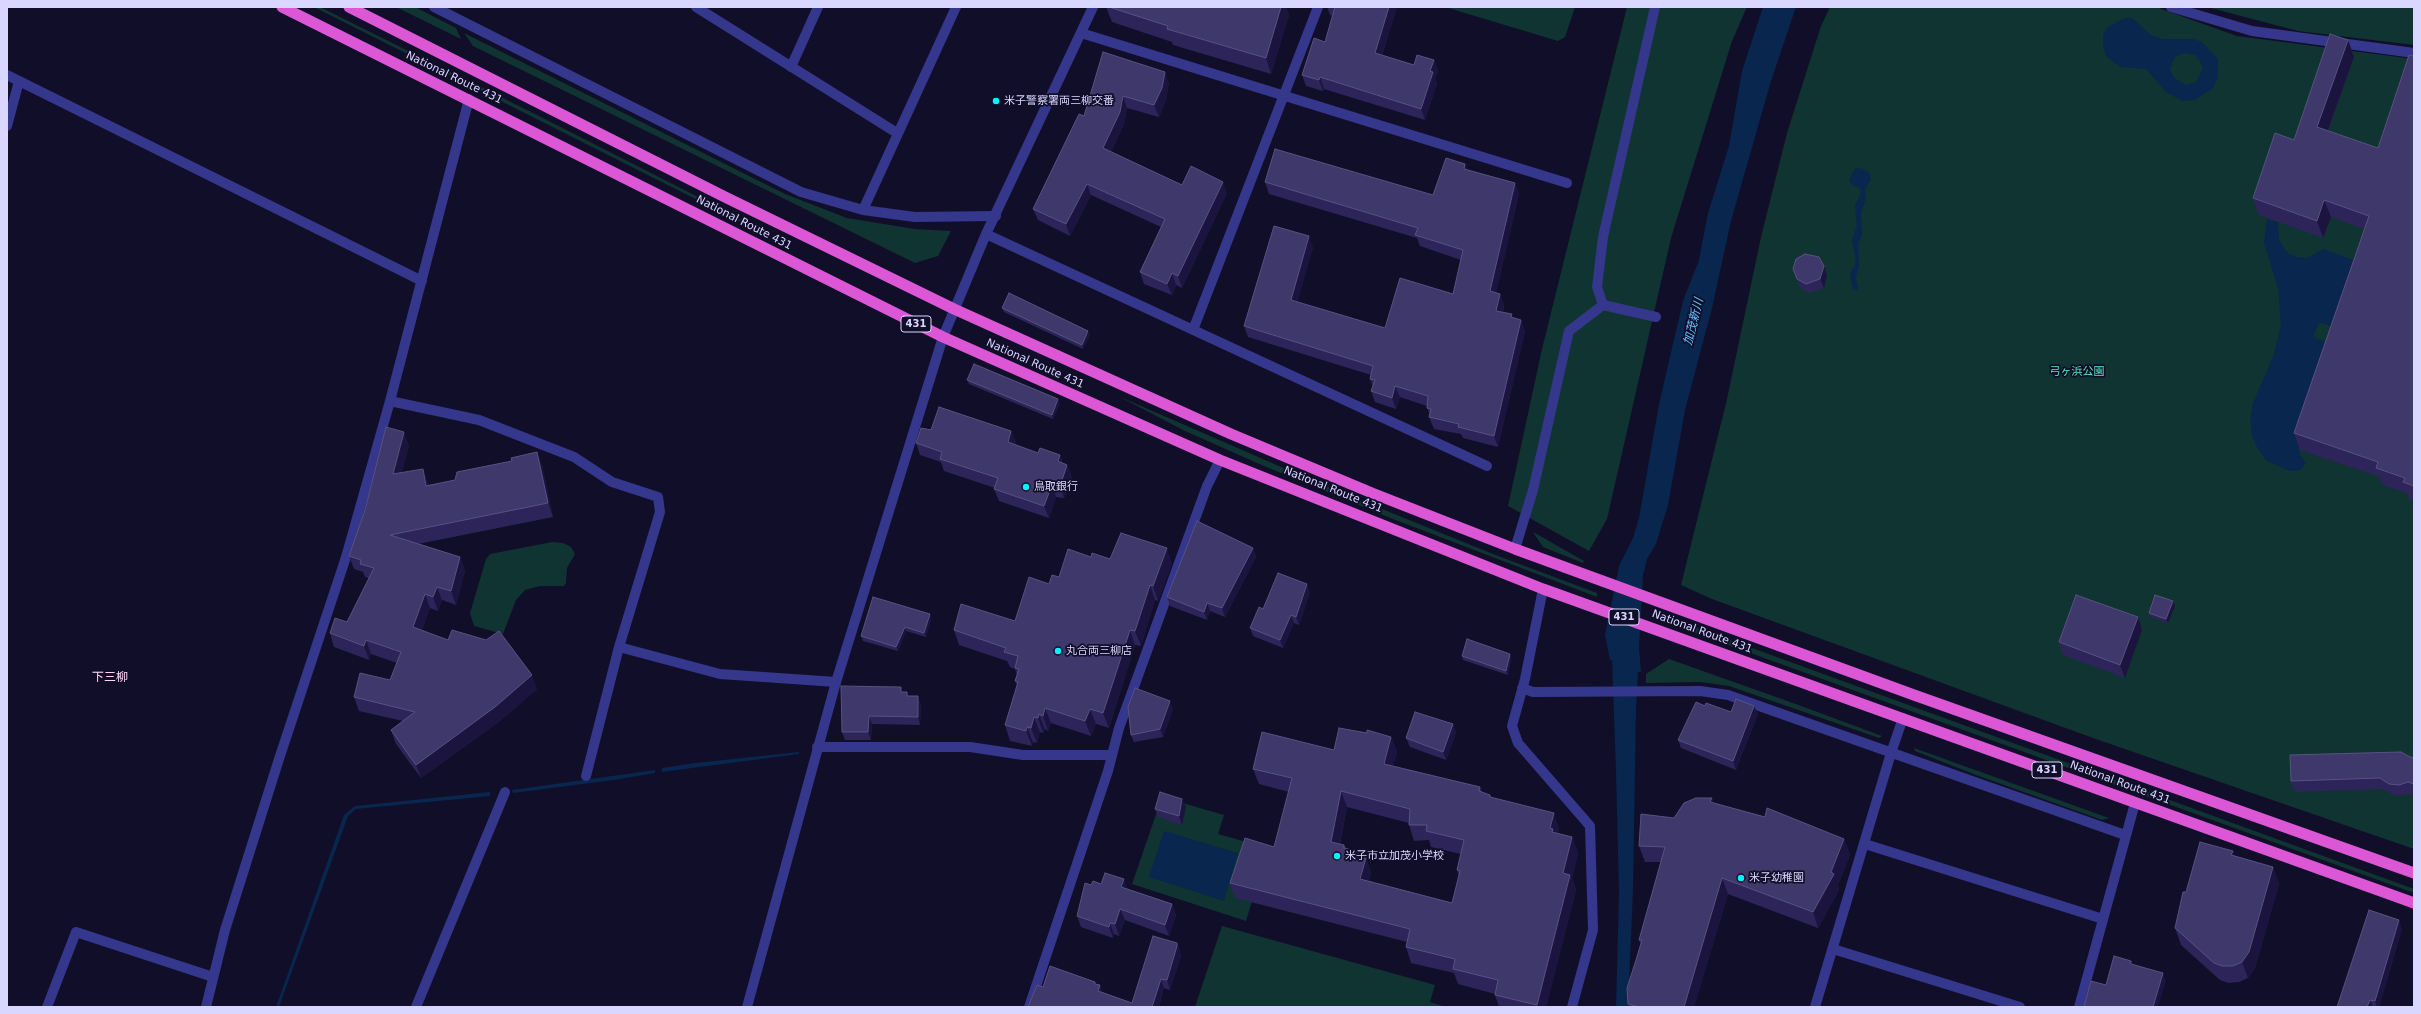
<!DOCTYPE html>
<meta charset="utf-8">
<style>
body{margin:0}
#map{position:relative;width:2421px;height:1014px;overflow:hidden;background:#110e29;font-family:"DejaVu Sans",sans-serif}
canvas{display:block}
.frame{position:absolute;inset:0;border:8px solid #d9d6ff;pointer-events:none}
</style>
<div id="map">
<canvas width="2421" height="1014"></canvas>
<div class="frame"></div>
</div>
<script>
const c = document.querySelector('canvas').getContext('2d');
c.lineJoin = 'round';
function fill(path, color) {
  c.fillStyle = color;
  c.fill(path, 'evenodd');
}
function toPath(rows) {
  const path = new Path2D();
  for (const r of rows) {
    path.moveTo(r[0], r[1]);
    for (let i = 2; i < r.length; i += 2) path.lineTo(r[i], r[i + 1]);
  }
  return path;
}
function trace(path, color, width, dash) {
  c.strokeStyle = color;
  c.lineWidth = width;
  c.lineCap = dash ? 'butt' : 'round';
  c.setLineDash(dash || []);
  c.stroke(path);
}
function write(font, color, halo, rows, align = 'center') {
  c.font = font + ' "DejaVu Sans","Noto Sans JP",sans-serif';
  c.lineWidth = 3.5;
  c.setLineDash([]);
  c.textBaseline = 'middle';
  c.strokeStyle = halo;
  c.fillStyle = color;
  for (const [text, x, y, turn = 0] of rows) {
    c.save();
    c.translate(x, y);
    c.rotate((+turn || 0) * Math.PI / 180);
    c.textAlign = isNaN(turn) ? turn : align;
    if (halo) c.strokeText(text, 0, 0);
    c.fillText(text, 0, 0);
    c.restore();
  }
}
fill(toPath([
 [314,7,320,7,537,115,708,202,779,241],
 [396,7,415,7,456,28,461,39],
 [1445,7,1575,7,1565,37,1558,41],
 [1627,7,1747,7,1732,41,1671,238,1607,519,1589,551,1508,506,1542,349],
 [1830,7,2156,7,2237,36,2414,59,2414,849,2093,738,1712,599,1681,585,1727,399,1761,237,1787,133,1821,26],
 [2207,7,2414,7,2414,45,2298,31],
 [464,33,785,194,847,218,915,229,951,231,938,256,915,263,473,46],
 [1118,396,1318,483,1493,554,1597,593,1597,597,1393,519,1264,466,1185,431],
 [1533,532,1535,533,1584,561,1583,563,1543,547],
 [552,542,563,543,571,547,575,554,567,568,566,583,564,586,540,586,525,590,516,600,503,634,474,626,470,613,486,559,490,554],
 [1675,620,2373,874,2414,889,2414,893,1673,625],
 [1669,659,1793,703,1882,736,1879,738,1729,686,1700,682,1646,683,1646,674],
 [1914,748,2109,818,2102,820,1976,775,1915,751],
 [1162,797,1224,815,1218,834,1268,848,1246,921,1132,884],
 [1222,926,1435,985,1430,1002,1446,1007,1195,1007]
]), '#103431');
fill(toPath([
 [1763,7,1796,7,1771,81,1731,221,1712,308,1685,410,1668,505,1656,544,1647,559,1643,575,1639,647,1641,672,1638,672,1636,707,1633,890,1628,1007,1616,1007,1619,892,1616,771,1612,660,1610,660,1605,635,1619,566,1633,538,1639,518,1659,404,1683,301,1699,260,1708,213,1729,146,1742,71],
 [2125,18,2132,18,2151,35,2162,39,2193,39,2202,42,2218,59,2218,77,2213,88,2195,100,2183,101,2166,92,2146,69,2121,67,2113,62,2106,56,2103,45,2103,35,2108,27],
 [2184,53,2195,55,2200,61,2203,68,2196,82,2186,85,2173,77,2170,69,2175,57],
 [1856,168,1864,169,1869,173,1871,179,1865,189,1866,198,1861,213,1862,236,1858,244,1859,266,1856,277,1858,289,1853,290,1850,274,1856,262,1852,240,1857,225,1855,206,1861,193,1860,188,1854,186,1849,181,1852,173],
 [2267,219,2278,222,2279,239,2283,247,2289,254,2297,257,2307,258,2323,249,2353,260,2356,250,2366,254,2335,328,2319,322,2313,337,2329,343,2300,435,2298,445,2300,455,2306,463,2301,470,2290,471,2267,461,2258,449,2252,436,2250,420,2253,403,2273,357,2281,325,2278,288,2264,243],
 [799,752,799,754,662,772,662,768,695,763],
 [655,770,655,773,614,780,513,793,512,790],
 [490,792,490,796,356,809,348,816,279,1007,276,1007,344,815,355,806],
 [1164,831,1238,853,1224,901,1149,877]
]), '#08264e');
trace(toPath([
 [434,7,801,192,863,210,915,217,996,216],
 [696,7,897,133],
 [1655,7,1603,237,1597,287,1603,305,1656,317],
 [2171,7,2252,31,2414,53],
 [1081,33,1567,183],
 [791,67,818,7],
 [7,75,422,281],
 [469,99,390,401,479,420,574,457,612,482,658,497,660,512,619,647],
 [7,126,19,81],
 [863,210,956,7],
 [986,234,1487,466],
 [1193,330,1318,7],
 [1515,549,1533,490,1569,331,1603,305],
 [1543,589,1525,679,1512,726,1518,743,1590,826,1593,930,1572,1007],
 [1522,688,1533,692,1700,691,1728,695,2125,835],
 [817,747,970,747,1023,755,1112,755],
 [586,776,619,647,720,674,836,682],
 [1865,844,2103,919],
 [1833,949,2020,1007],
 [47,1007,76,932,213,977],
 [206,1007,225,930,279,759,346,557,390,401],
 [416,1007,505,792],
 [1029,1007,1108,771,1119,728,1207,486,1220,460],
 [1815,1007,1891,753,1903,718],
 [2079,1007,2135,803]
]), '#35378c', 10);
trace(toPath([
 [747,1007,836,682,943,337,986,234,1093,7]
]), '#35378c', 10);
trace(toPath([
 [282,7,943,337,1220,460,1543,589,2414,903],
 [349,7,723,196,954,309,1231,434,1372,493,1515,549,1914,695,2414,873]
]), '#dc57d6', 11);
fill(toPath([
 [1106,7,1286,7,1289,15,1271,74,1173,45,1172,42,1112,22],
 [1327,7,1395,7,1396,10,1382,55,1414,65,1434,60,1438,71,1435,79,1437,83,1425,120,1324,89,1323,91,1306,86,1302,75,1325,42,1333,16,1330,15],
 [2348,40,2354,57,2328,131,2378,148,2414,56,2414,500,2409,499,2407,493,2382,485,2380,477,2300,450,2294,433,2364,229,2331,217,2323,238,2259,215,2253,198,2294,140],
 [1103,52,1169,83,1166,100,1159,117,1127,108,1124,124,1111,152,1182,185,1227,193,1182,288,1176,285,1172,295,1144,284,1140,272,1161,227,1091,195,1070,236,1038,220,1033,209,1084,116],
 [1465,164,1468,170,1515,183,1519,194,1496,293,1500,294,1504,305,1503,312,1513,318,1521,320,1525,331,1498,447,1463,438,1461,434,1434,429,1429,417,1430,415,1427,408,1427,406,1400,397,1396,409,1375,402,1371,391,1373,387,1370,379,1371,375,1248,337,1244,326,1313,247,1297,302,1385,328,1453,294,1461,260,1420,246,1417,238,1269,194,1265,182,1433,195],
 [1793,269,1827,275,1824,288,1810,293,1800,288],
 [1002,308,1090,335,1083,349,1004,312],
 [967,380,1060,403,1053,419,969,384],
 [931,430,1011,431,1016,443,1015,445,1038,453,1060,455,1063,463,1067,465,1072,477,1064,498,1056,497,1049,518,999,501,994,489,995,488,944,471,941,462,920,455,916,443],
 [409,445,402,472,428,482,429,485,542,465,553,517,418,544,460,557,465,571,456,605,442,600,438,611,430,608,422,630,537,689,500,721,421,778,396,744,391,730,403,721,359,711,354,697,390,680,397,663,371,654,369,660,334,647,330,633,347,622,369,578,365,577,363,572,354,569,349,556],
 [1253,548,1256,557,1225,617,1210,611,1207,620,1170,606,1167,597],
 [1091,557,1172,563,1158,601,1155,600,1141,646,1135,645,1109,728,1096,724,1091,736,1051,723,1048,731,1045,729,1043,733,1040,732,1037,743,1033,742,1032,746,1010,741,1005,725,1017,685,1015,681,1017,675,1015,669,1010,667,1007,661,959,645,954,630,1015,621,1049,584],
 [1310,592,1299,625,1294,623,1283,648,1253,636,1250,628,1263,609],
 [2175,606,2168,623,2150,617,2149,613],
 [931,619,926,637,906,631,898,651,863,641,861,636],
 [2142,630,2125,678,2063,655,2059,642],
 [1510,654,1511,659,1508,675,1463,660,1462,656],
 [903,692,921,704,920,725,872,724,871,740,845,740,842,732],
 [1705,706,1731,712,1758,714,1736,770,1681,748,1678,740],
 [1173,709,1163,737,1134,742,1131,735],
 [1453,724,1456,733,1446,760,1410,747,1406,738],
 [1367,733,1391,737,1397,752,1393,766,1480,787,1482,792,1490,795,1491,797,1559,828,1558,834,1572,837,1578,853,1572,878,1576,890,1546,1007,1499,1007,1495,995,1495,994,1458,984,1454,973,1411,963,1406,947,1407,942,1235,898,1230,883,1274,847,1289,792,1259,784,1253,769,1334,750],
 [1347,807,1409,823,1409,825,1414,841,1429,840,1431,847,1461,854,1457,870,1459,876,1452,903,1369,881,1371,873,1366,858,1346,848,1344,845,1340,844],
 [2410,757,2414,758,2414,794,2412,793,2403,796,2393,795,2384,789,2295,792,2291,781],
 [1714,803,1844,839,1850,855,1838,885,1839,890,1818,928,1728,894,1694,1007,1629,1007,1628,1004,1636,960,1641,945,1639,940,1661,862,1645,862,1639,846,1674,818],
 [1186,807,1182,825,1158,817,1155,809],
 [2233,851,2235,856,2273,867,2279,884,2255,968,2248,978,2239,982,2228,983,2220,980,2181,945,2175,928,2186,892],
 [1101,884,1128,889,1172,904,1176,915,1169,936,1125,920,1119,936,1114,934,1113,938,1081,927,1077,916,1091,885],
 [2402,929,2379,1007,2337,1007],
 [1177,943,1180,952,1181,956,1170,990,1164,988,1159,1007,1028,1007,1043,987,1095,982,1096,985,1100,985,1102,992,1132,1003]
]), '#2d2559');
fill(toPath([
 [1281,7,1286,7,1289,15,1271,74,1266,58],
 [1389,7,1395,7,1396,10,1379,64,1375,53],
 [2348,40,2354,57,2323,144,2317,127],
 [1434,60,1438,71,1435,79,1437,83,1425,120,1421,109,1430,71],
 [1165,72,1169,83,1166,100,1159,117,1154,105],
 [1320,77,1324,89,1323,91,1319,80],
 [1123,96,1127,108,1124,124,1107,160,1103,148],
 [1465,164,1470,175,1464,169],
 [1223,182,1227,193,1182,288,1178,276],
 [1515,183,1519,194,1494,303,1490,291],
 [1087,184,1091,195,1070,236,1066,224],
 [2324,200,2331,217,2323,238,2317,221],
 [1309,236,1313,247,1295,311,1291,300],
 [1824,266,1827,275,1824,288,1820,279],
 [1172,273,1176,285,1172,295,1167,284],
 [1500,294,1504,305,1500,322,1496,311],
 [1521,320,1525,331,1498,447,1494,436],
 [1088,331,1090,335,1083,349,1082,345],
 [1395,386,1400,397,1396,409,1392,398],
 [1058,399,1060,403,1053,419,1052,415],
 [1011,431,1016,443,1012,454,1008,442],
 [404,432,409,445,398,488,393,474],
 [537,452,542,465,553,517,548,503],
 [1060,455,1065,467,1058,461],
 [1067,465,1072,477,1064,498,1060,486],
 [423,469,428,482,431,499,426,486],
 [1052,485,1056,497,1049,518,1044,506],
 [1167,548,1172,563,1158,601,1153,586],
 [1253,548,1256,557,1225,617,1222,608],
 [460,557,465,571,456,605,451,591],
 [1307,584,1310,592,1299,625,1296,617],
 [1150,585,1155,600,1141,646,1135,631],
 [437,587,442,600,438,611,433,597],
 [425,594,430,608,418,641,413,627],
 [2173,601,2175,606,2168,623,2166,619],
 [1207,603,1210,611,1207,620,1204,612],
 [930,614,931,619,926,637,924,633],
 [1291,615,1294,623,1283,648,1280,640],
 [2138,617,2142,630,2125,678,2120,665],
 [905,627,906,631,898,651,896,647],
 [1130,630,1135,645,1109,728,1103,713],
 [366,640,371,654,369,660,364,646],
 [1510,654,1511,659,1508,675,1506,671],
 [532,675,537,689,500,721,421,778,416,765],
 [918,696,921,704,920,725,918,717],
 [1170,701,1173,709,1163,737,1160,729],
 [1754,706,1758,714,1736,770,1733,761],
 [1045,708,1051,723,1048,731,1043,716],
 [1090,709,1096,724,1091,736,1085,721],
 [1039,714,1045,729,1043,733,1038,718],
 [869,716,872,724,871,740,868,732],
 [1034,717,1040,732,1037,743,1031,728],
 [1453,724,1456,733,1446,760,1443,752],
 [1027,727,1033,742,1032,746,1026,731],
 [1391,737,1397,752,1390,779,1384,764],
 [1341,791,1347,807,1337,857,1331,842],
 [1712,798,1718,814,1710,802],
 [1182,799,1186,807,1182,825,1179,816],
 [1554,813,1559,828,1557,839,1550,828],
 [1572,837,1578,853,1572,878,1576,890,1546,1007,1537,1007,1537,1005,1563,873],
 [1844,839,1850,855,1838,885,1839,890,1818,928,1813,912,1831,872],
 [2233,851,2239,867,2231,855],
 [1363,853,1365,859,1366,858,1371,873,1366,895,1360,879],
 [2273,867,2279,884,2255,968,2248,978,2242,962],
 [1722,878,1728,894,1694,1007,1684,1007],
 [1124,879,1128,891,1121,887],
 [1172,904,1176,915,1169,936,1165,925],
 [1120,909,1125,920,1119,936,1115,924],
 [2399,920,2402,929,2379,1007,2377,1007,2375,1001],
 [1110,923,1114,934,1113,938,1109,927],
 [1177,943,1180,952,1181,956,1170,990,1167,980],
 [2163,973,2166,981,2158,1007,2153,1007],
 [1161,979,1164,988,1159,1007,1152,1007],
 [1095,982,1099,990,1100,985,1103,995,1102,1000,1095,984],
 [2370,1000,2373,1007,2367,1007]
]), '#1a143e');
const building = toPath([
 [1109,7,1281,7,1266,58,1167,29,1168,26,1109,7],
 [1335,7,1389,7,1375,53,1414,65,1417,55,1434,60,1430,71,1433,72,1421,109,1320,77,1319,80,1302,75,1314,38,1325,42,1335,7],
 [2330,34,2348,40,2317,127,2378,148,2409,55,2414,56,2414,486,2403,482,2405,478,2376,468,2378,462,2294,433,2369,216,2324,200,2317,221,2253,198,2275,133,2294,140,2330,34],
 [1103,52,1165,72,1162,88,1154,105,1123,96,1120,112,1103,148,1182,185,1191,166,1223,182,1178,276,1172,273,1167,284,1140,272,1165,219,1087,184,1066,224,1033,209,1079,114,1084,116,1103,52],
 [1275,149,1433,195,1446,158,1465,164,1464,169,1515,183,1490,291,1500,294,1496,311,1512,314,1511,317,1521,320,1494,436,1458,427,1459,424,1429,417,1431,409,1427,408,1428,396,1395,386,1392,398,1371,391,1375,380,1370,379,1373,366,1244,326,1274,226,1309,236,1291,300,1385,328,1400,278,1453,294,1463,250,1415,235,1418,228,1265,182,1275,149],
 [1805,254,1819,257,1824,266,1820,279,1806,284,1797,279,1793,269,1796,259,1805,254],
 [1009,293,1088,331,1082,345,1002,308,1009,293],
 [974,364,1058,399,1052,415,967,380,974,364],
 [939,407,1011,431,1008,442,1038,453,1040,448,1060,455,1058,461,1067,465,1060,486,1052,485,1044,506,994,489,998,478,940,459,942,452,916,443,921,428,931,430,939,407],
 [386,427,404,432,393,474,423,469,426,486,455,480,457,472,512,461,511,458,537,452,548,503,390,535,460,557,451,591,437,587,433,597,425,594,413,627,448,640,452,630,486,640,499,631,532,675,495,707,416,765,391,730,415,712,354,697,360,673,390,680,401,652,366,640,364,646,330,633,335,618,347,622,374,568,360,564,361,560,349,556,365,510,386,427],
 [1197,521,1253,548,1222,608,1207,603,1204,612,1167,597,1197,521],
 [1121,533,1167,548,1153,586,1150,585,1135,631,1130,630,1103,713,1090,709,1085,721,1045,708,1043,716,1039,714,1038,718,1034,717,1031,728,1027,727,1026,731,1005,725,1018,682,1015,681,1019,669,1015,668,1018,656,1004,652,1006,648,954,630,961,604,1015,621,1029,577,1049,584,1052,575,1059,577,1068,549,1091,557,1092,553,1110,559,1121,533],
 [1278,573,1307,584,1296,617,1291,615,1280,640,1250,628,1259,607,1263,609,1278,573],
 [2076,595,2138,617,2120,665,2059,642,2076,595],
 [2155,595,2173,601,2166,619,2149,613,2155,595],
 [873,597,930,614,924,633,905,627,896,647,861,636,873,597],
 [1467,639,1510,654,1506,671,1462,656,1467,639],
 [841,686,901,687,901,692,907,692,907,696,918,696,918,717,869,716,868,732,842,732,841,686],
 [1135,688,1170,701,1160,729,1131,735,1128,707,1135,688],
 [1736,699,1754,706,1733,761,1678,740,1696,702,1705,706,1706,703,1731,712,1736,699],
 [1415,712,1453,724,1443,752,1406,738,1415,712],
 [1339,728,1367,733,1367,730,1391,737,1384,764,1480,787,1479,791,1490,795,1490,797,1554,813,1550,828,1553,829,1552,832,1572,837,1563,873,1570,875,1537,1005,1495,995,1498,980,1453,969,1455,959,1406,947,1410,929,1230,883,1245,838,1274,847,1292,778,1253,769,1262,732,1334,750,1339,728],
 [1341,791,1410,809,1409,825,1427,825,1426,831,1464,840,1457,870,1460,871,1452,903,1360,879,1366,858,1362,857,1363,853,1344,848,1344,845,1331,842,1341,791],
 [2401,752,2410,757,2414,758,2414,784,2408,782,2399,785,2389,784,2380,778,2291,781,2290,755,2401,752],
 [1160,792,1182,799,1179,816,1155,809,1160,792],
 [1696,798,1712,798,1710,802,1765,817,1767,808,1844,839,1831,872,1834,874,1813,912,1722,878,1684,1007,1639,1007,1628,1004,1627,988,1636,960,1642,940,1639,940,1665,847,1639,846,1641,814,1674,818,1684,803,1696,798],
 [2200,842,2233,851,2231,855,2273,867,2249,952,2242,962,2233,966,2222,966,2214,963,2175,928,2183,892,2186,892,2200,842],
 [1105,873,1124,879,1121,887,1172,904,1165,925,1120,909,1115,924,1110,923,1109,927,1077,916,1085,883,1091,885,1093,881,1101,884,1105,873],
 [2369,910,2399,920,2375,1001,2370,1000,2367,1007,2337,1007,2369,910],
 [1153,936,1177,943,1177,946,1167,980,1161,979,1152,1007,1028,1007,1037,985,1043,987,1050,966,1095,982,1095,984,1100,985,1098,991,1132,1003,1153,936],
 [2114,956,2131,961,2131,964,2163,973,2153,1007,2084,1007,2091,981,2106,985,2114,956]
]);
fill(building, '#3f386a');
trace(building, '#585182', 1);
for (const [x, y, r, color] of [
 [996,101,4,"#02f4ff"],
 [1026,487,4,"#02f4ff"],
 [1058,651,4,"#02f4ff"],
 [1337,856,4,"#02f4ff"],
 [1741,878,4,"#02f4ff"]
]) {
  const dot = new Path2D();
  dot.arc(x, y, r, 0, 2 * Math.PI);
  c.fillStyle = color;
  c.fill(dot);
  trace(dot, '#110e29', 1.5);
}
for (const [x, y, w] of [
 [916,324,30],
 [1624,617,30],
 [2047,770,30]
]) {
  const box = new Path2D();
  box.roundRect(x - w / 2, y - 8, w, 16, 3);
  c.fillStyle = '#110e29';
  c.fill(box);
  trace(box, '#d9d6ff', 1);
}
write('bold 10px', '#d9d6ff', null, [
 ["431",916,324],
 ["431",1624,617],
 ["431",2047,770]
]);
write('11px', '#d9d6ff', '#110e29', [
 ["National Route 431",454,78,26],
 ["National Route 431",744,223,27],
 ["National Route 431",1035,364,24],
 ["National Route 431",1333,490,22],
 ["National Route 431",1702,632,20],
 ["National Route 431",2120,783,20]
]);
write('11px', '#d9d6ff', '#110e29', [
 ["米子警察署両三柳交番",1004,101],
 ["鳥取銀行",1034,487],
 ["丸合両三柳店",1066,651],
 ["米子市立加茂小学校",1345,856],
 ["米子幼稚園",1749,878]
], 'left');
write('11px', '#58e9bd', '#110e29', [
 ["弓ヶ浜公園",2077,372]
]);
write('italic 12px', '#64c0ff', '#110e29', [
 ["加茂新川",1694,322,-76]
]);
write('12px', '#ffd8f3', '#110e29', [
 ["下三柳",110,678]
]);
</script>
